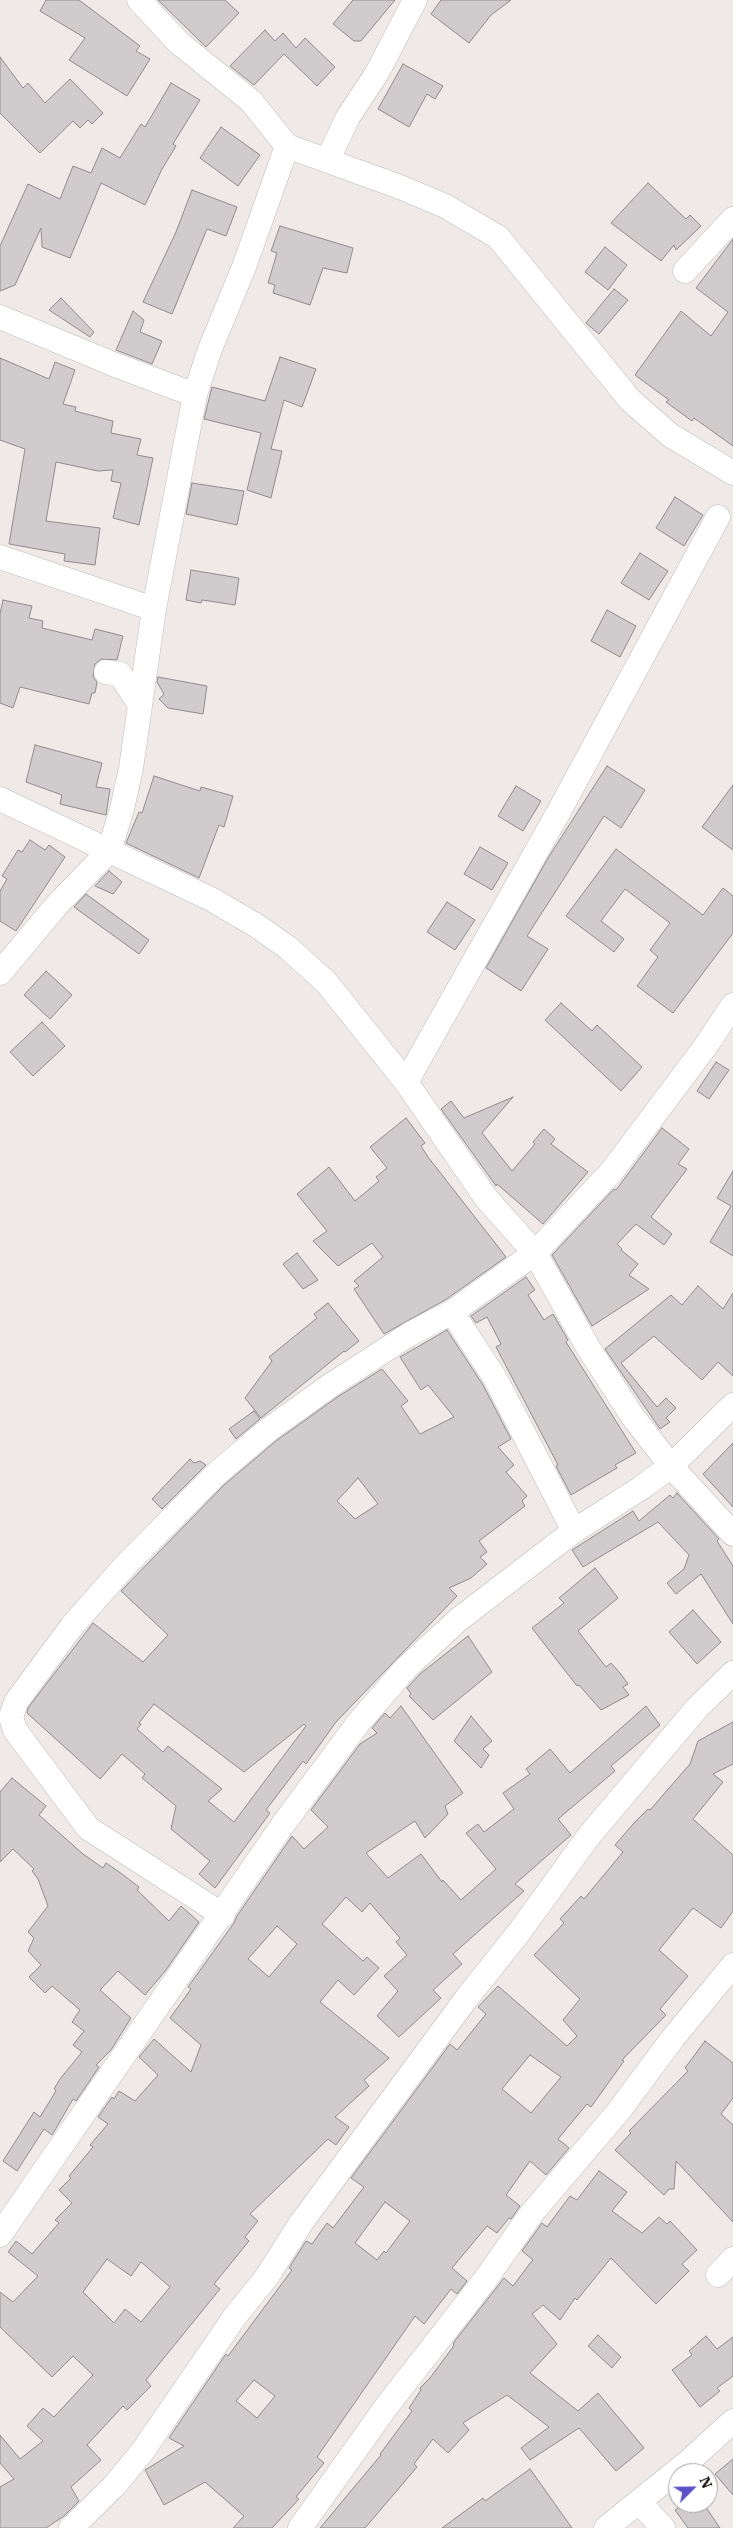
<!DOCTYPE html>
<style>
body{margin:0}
#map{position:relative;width:733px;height:2528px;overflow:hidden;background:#efe9e7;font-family:"IBM Plex Serif",serif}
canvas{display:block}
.north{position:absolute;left:668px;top:2463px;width:50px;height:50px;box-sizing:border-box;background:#fff;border:1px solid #a1a09f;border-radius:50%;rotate:67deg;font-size:14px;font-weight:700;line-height:20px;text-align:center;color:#131110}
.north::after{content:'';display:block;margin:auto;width:18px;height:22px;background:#5c50c9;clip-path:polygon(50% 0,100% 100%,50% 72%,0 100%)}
</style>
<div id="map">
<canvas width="733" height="2528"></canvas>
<div class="north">N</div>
</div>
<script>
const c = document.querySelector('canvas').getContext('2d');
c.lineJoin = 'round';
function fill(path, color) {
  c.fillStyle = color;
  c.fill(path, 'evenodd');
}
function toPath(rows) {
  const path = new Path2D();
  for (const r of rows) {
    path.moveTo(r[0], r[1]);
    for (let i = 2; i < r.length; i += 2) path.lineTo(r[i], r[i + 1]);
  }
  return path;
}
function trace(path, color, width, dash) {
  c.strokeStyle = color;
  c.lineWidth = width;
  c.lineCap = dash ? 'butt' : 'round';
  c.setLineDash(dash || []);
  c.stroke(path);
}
const building = toPath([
 [46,0,79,0,140,46,136,51,150,59,127,96,69,60,85,38,40,11,46,0],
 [158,0,225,0,239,13,206,47,158,0],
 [353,0,395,0,361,41,354,41,333,24,353,0],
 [441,0,511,0,491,15,469,43,431,14,441,0],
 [265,30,275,41,283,33,296,48,305,38,335,67,317,86,284,54,254,85,230,66,265,30],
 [0,57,23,88,28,83,45,103,70,79,103,113,92,124,88,120,80,128,73,121,40,153,0,113,0,57],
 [403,64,443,86,435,99,427,94,409,127,378,109,403,64],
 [171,83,200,100,173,144,176,146,162,169,145,205,101,183,70,258,42,247,41,228,15,285,0,291,0,246,28,184,60,199,73,166,91,173,102,148,120,158,141,124,145,127,171,83],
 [221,127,260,155,238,186,200,158,221,127],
 [648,183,686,219,690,215,701,226,676,250,674,245,661,261,611,223,648,183],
 [192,190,237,207,226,236,207,229,172,314,143,302,176,232,192,190],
 [280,226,353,248,347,273,323,268,310,305,273,293,275,285,268,283,277,253,271,251,280,226],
 [733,239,733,446,694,418,692,421,666,402,669,400,635,375,681,311,711,336,728,312,696,288,733,239],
 [605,247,627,265,608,290,585,272,605,247],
 [614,289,628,300,599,334,586,323,614,289],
 [61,298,94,332,90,337,49,310,61,298],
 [133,311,144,320,140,332,162,341,152,364,116,350,133,311],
 [280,357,316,369,302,407,284,400,271,449,282,451,271,498,247,490,261,433,204,419,212,387,265,401,280,357],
 [0,358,49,379,55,362,75,370,63,404,76,407,75,411,113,421,111,433,141,439,137,455,153,458,139,525,113,518,121,483,111,481,113,470,98,471,56,462,46,521,100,528,95,565,64,561,65,554,9,544,25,449,0,440,0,358],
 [192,483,244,491,237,525,186,514,192,483],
 [675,497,703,515,684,546,656,528,675,497],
 [640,553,668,571,649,600,621,583,640,553],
 [191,570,239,578,235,605,202,600,201,603,186,600,191,570],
 [3,600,32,606,29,618,43,621,42,628,92,640,95,629,123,636,117,660,101,659,95,664,93,677,97,682,95,693,92,693,89,704,20,687,13,708,0,703,0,614,3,600],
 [607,610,636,626,620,657,591,641,607,610],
 [158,677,207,686,203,714,168,708,159,699,164,694,157,682,158,677],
 [35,745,102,763,96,787,110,789,106,815,60,804,62,795,26,782,35,745],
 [607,766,645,790,621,828,604,816,527,936,548,949,521,991,486,968,548,858,607,766],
 [154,776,200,791,201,787,233,796,224,827,219,825,199,878,126,843,139,812,142,813,154,776],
 [733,785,733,850,702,827,733,785],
 [516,786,541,801,523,831,498,816,516,786],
 [30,840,45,850,49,845,65,857,16,931,0,921,0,891,7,879,2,876,18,850,22,852,30,840],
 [480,847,508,863,492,890,464,874,480,847],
 [616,849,703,915,723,888,733,896,733,933,673,1013,637,986,658,957,650,950,670,923,625,889,601,921,624,939,614,952,566,916,616,849],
 [109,871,122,882,113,894,95,886,109,871],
 [86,894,149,940,139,954,74,907,86,894],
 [447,902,475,920,455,950,427,932,447,902],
 [46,971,72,995,50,1019,24,995,46,971],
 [561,1003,592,1031,597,1025,642,1067,621,1091,545,1020,561,1003],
 [42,1022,65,1046,33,1076,10,1052,42,1022],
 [716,1062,729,1070,709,1099,697,1091,716,1062],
 [513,1097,482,1133,512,1171,535,1144,533,1142,544,1129,555,1139,551,1144,588,1172,543,1224,497,1184,496,1186,441,1109,451,1101,464,1118,513,1097],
 [406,1118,425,1143,421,1146,428,1157,506,1257,445,1300,384,1334,354,1289,359,1286,354,1281,383,1257,372,1243,338,1266,313,1241,327,1231,297,1194,329,1167,355,1201,379,1181,376,1177,387,1168,370,1147,406,1118],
 [662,1128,689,1149,678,1164,687,1169,651,1217,672,1234,664,1245,636,1224,617,1244,622,1249,621,1250,638,1264,629,1275,649,1289,592,1326,552,1255,614,1189,616,1190,662,1128],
 [733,1171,733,1256,710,1242,731,1206,717,1198,733,1171],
 [297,1253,318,1280,303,1289,283,1264,297,1253],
 [526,1277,535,1290,528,1295,544,1320,553,1314,568,1340,566,1342,636,1453,615,1465,617,1468,571,1495,556,1466,558,1465,496,1347,501,1344,487,1317,476,1323,471,1316,526,1277],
 [698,1286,723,1309,733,1293,733,1376,718,1362,702,1380,654,1336,621,1363,657,1407,666,1398,676,1408,666,1418,670,1422,660,1429,605,1349,671,1295,682,1305,698,1286],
 [328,1303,359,1341,345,1352,344,1351,261,1418,245,1398,272,1361,269,1357,317,1318,314,1314,328,1303],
 [447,1330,483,1385,511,1439,498,1447,514,1465,506,1472,527,1496,522,1501,525,1506,479,1541,487,1552,480,1557,487,1564,471,1578,449,1588,457,1596,336,1722,306,1764,303,1761,266,1810,270,1813,215,1888,199,1874,210,1861,171,1829,176,1806,142,1778,145,1774,122,1754,100,1779,27,1713,28,1708,93,1623,143,1662,168,1635,121,1591,224,1485,276,1441,339,1396,382,1369,408,1401,401,1406,420,1434,454,1417,428,1385,421,1390,400,1357,447,1330],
 [358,1478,378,1504,355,1519,337,1501,358,1478],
 [154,1704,244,1772,304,1724,306,1726,234,1822,208,1801,222,1789,168,1746,163,1752,137,1729,141,1724,139,1723,154,1704],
 [254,1411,260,1419,236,1439,229,1429,254,1411],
 [733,1443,733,1507,703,1474,733,1443],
 [190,1459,194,1463,200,1461,206,1465,162,1509,152,1499,190,1459],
 [677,1493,719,1539,717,1541,733,1566,733,1624,701,1574,676,1594,667,1583,684,1569,689,1555,658,1522,583,1567,572,1550,633,1511,639,1521,670,1495,673,1498,677,1493],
 [595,1568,618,1598,578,1631,606,1667,611,1663,620,1673,628,1684,623,1687,629,1695,601,1710,579,1685,577,1686,532,1628,564,1603,559,1598,595,1568],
 [693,1610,721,1642,697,1664,669,1632,693,1610],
 [468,1636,492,1672,433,1720,409,1696,411,1694,407,1688,420,1674,468,1636],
 [401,1706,463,1793,445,1806,448,1814,425,1838,415,1821,366,1853,388,1878,421,1854,442,1882,443,1880,461,1900,496,1869,466,1833,478,1824,484,1832,514,1809,503,1793,530,1774,526,1769,550,1749,570,1773,646,1706,660,1725,611,1766,615,1771,558,1819,571,1835,515,1884,524,1891,453,1954,462,1964,433,1990,441,1998,399,2037,377,2016,398,1991,384,1976,407,1955,396,1942,400,1938,370,1903,362,1912,346,1897,322,1924,363,1961,367,1957,379,1968,354,1995,338,1980,320,2002,389,2058,364,2080,369,2086,335,2117,349,2127,336,2145,328,2139,250,2214,258,2221,245,2237,249,2241,214,2284,220,2289,146,2380,151,2386,127,2410,123,2406,87,2445,101,2460,71,2487,79,2501,64,2516,46,2528,0,2528,0,2487,14,2479,0,2463,0,2435,20,2459,43,2441,27,2426,43,2408,54,2417,93,2375,73,2356,52,2377,0,2327,0,2292,13,2302,38,2276,8,2252,16,2241,32,2254,59,2223,55,2220,72,2203,59,2190,71,2178,69,2176,93,2147,90,2145,108,2124,98,2117,112,2097,114,2099,119,2091,135,2101,158,2075,139,2057,154,2039,191,2072,201,2045,170,2018,191,1989,188,1987,234,1923,237,1916,292,1836,304,1849,328,1827,311,1810,360,1744,377,1733,372,1728,385,1713,390,1718,401,1706],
 [277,1926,297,1944,269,1977,248,1959,277,1926],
 [107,2259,131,2276,141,2262,170,2287,141,2322,125,2309,114,2323,83,2292,107,2259],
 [471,1716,492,1741,483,1749,489,1755,481,1768,454,1741,471,1716],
 [733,1722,733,1764,713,1774,723,1782,693,1819,733,1855,733,1911,721,1928,693,1908,659,1950,688,1976,660,2009,666,2015,622,2060,624,2061,591,2107,587,2104,558,2139,569,2148,546,2175,530,2161,506,2195,520,2206,511,2219,509,2218,497,2233,487,2226,452,2268,467,2281,457,2294,451,2289,424,2324,415,2316,317,2457,324,2463,296,2497,299,2499,272,2528,233,2528,244,2516,205,2482,164,2505,145,2470,184,2446,169,2438,173,2432,226,2354,228,2356,292,2270,289,2268,306,2241,312,2244,327,2223,333,2228,364,2187,351,2178,450,2044,457,2050,486,2014,478,2007,498,1986,567,2046,577,2036,563,2020,580,1999,534,1955,564,1923,560,1919,581,1896,584,1899,623,1852,615,1845,634,1823,648,1809,650,1810,690,1764,698,1741,733,1722],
 [530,2055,561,2077,531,2113,502,2089,530,2055],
 [385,2202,410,2221,386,2253,384,2251,377,2260,355,2243,385,2202],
 [254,2380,275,2396,257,2418,236,2401,254,2380],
 [12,1778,46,1806,39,1815,83,1854,103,1868,106,1863,122,1874,139,1887,137,1890,169,1921,181,1906,199,1922,166,1970,145,1995,118,1971,100,1990,131,2018,111,2050,96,2065,99,2067,76,2101,73,2099,55,2130,52,2135,44,2129,17,2171,3,2161,34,2112,40,2117,56,2091,54,2089,60,2079,82,2052,73,2045,84,2031,72,2022,80,2010,52,1986,45,1993,29,1977,41,1965,28,1951,34,1938,28,1932,48,1906,38,1879,32,1871,34,1869,13,1849,0,1862,0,1792,12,1778],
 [705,2041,733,2063,733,2098,721,2114,733,2125,733,2222,676,2161,674,2189,669,2189,664,2195,615,2150,631,2133,629,2131,688,2071,685,2068,705,2041],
 [599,2171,627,2192,612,2211,642,2233,659,2217,667,2224,670,2221,697,2250,682,2264,689,2271,656,2304,611,2258,577,2300,575,2298,560,2320,543,2305,532,2314,557,2344,530,2373,578,2411,598,2393,644,2448,616,2471,579,2428,530,2460,521,2448,549,2427,507,2395,463,2423,469,2430,448,2453,433,2439,414,2464,417,2467,365,2528,320,2528,381,2455,380,2454,412,2411,409,2408,421,2390,420,2388,430,2378,453,2347,454,2342,504,2278,513,2286,531,2262,533,2260,522,2251,542,2223,547,2227,570,2196,577,2200,599,2171],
 [598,2335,621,2357,612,2368,588,2346,598,2335],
 [706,2336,717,2349,733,2337,733,2376,717,2388,720,2391,700,2407,672,2370,692,2355,689,2351,706,2336],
 [733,2459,733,2495,715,2474,733,2459],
 [530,2469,572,2528,442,2528,483,2498,485,2501,530,2469],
 [686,2503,703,2503,720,2528,688,2528,675,2510,686,2503]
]);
fill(building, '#d0cbcd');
trace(building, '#908b8d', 1);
const minor = toPath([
 [139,0,179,43,251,101,287,146,400,187,445,206,498,237,630,400,670,435,733,473],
 [328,159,348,117,377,73,415,0],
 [685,271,733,219],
 [0,317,113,364,195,395],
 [0,557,154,609],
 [106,672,120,674,140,705],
 [0,799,211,899,257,926,287,947,326,982,406,1082,486,1198,535,1253,589,1349,633,1417,671,1466,733,1534],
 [0,973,56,906,109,851,122,809,131,768,154,609,195,395,210,349,244,267,287,146],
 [406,1082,557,815,718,517],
 [452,1312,495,1378,574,1531],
 [223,1915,88,1828,15,1730,11,1717,16,1702,72,1626,124,1567,215,1475,268,1430,331,1385,410,1334,452,1312,535,1253,612,1171,705,1047,733,1005],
 [0,2235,284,1823,359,1722,406,1668,458,1620,574,1531,641,1488,671,1466,733,1405],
 [718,2275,733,2259],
 [639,2502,663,2528],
 [71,2528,114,2486,142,2452,236,2315,266,2278,301,2223,466,1999,520,1931,588,1837,697,1708,733,1673],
 [300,2528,386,2407,485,2280,532,2213,618,2112,673,2038,733,1965],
 [606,2528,688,2462,733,2421]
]);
trace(minor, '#bfbab7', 25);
trace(minor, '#fff', 24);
</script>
